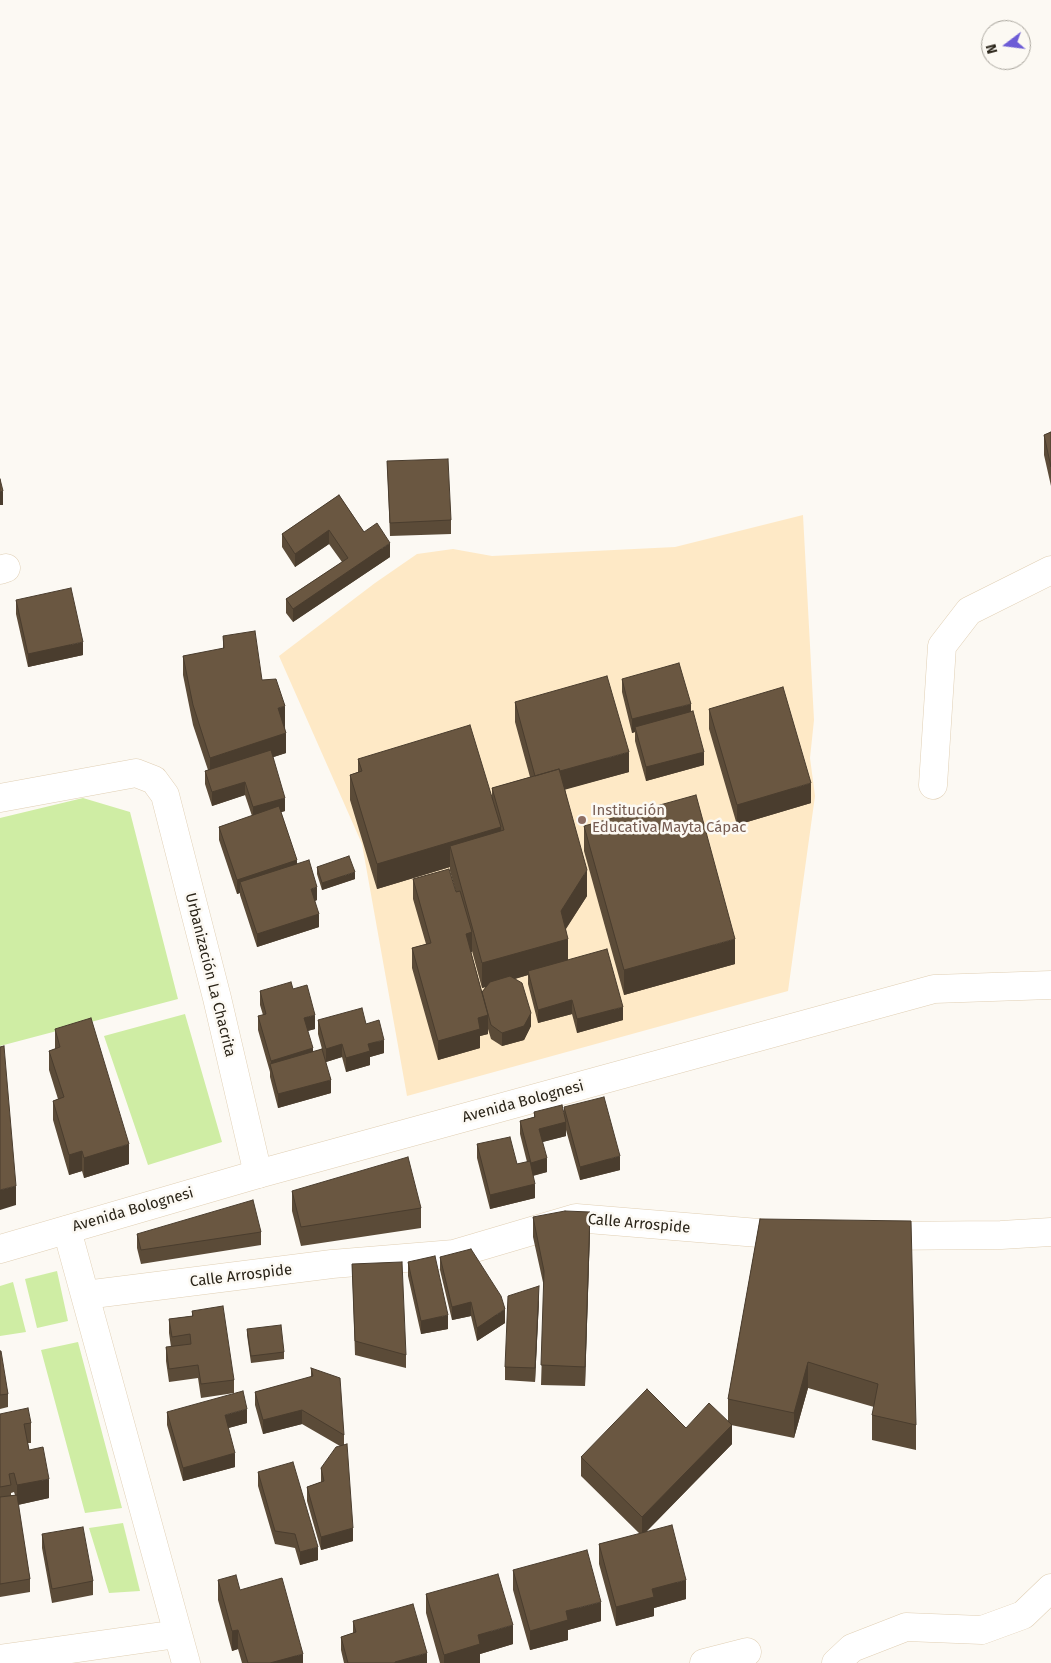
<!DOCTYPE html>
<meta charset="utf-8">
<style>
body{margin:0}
#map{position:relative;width:1051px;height:1663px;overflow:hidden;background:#fcf9f3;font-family:"Fira Sans",sans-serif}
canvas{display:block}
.north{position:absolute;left:981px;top:20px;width:50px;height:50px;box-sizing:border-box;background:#fcf9f3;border:1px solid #a8a49c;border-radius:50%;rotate:255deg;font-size:14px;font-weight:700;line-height:20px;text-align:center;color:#2a2419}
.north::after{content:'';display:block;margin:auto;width:18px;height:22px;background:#6d5cd6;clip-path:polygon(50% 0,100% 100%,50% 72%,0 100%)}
</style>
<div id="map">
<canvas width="1051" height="1663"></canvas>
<div class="north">N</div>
</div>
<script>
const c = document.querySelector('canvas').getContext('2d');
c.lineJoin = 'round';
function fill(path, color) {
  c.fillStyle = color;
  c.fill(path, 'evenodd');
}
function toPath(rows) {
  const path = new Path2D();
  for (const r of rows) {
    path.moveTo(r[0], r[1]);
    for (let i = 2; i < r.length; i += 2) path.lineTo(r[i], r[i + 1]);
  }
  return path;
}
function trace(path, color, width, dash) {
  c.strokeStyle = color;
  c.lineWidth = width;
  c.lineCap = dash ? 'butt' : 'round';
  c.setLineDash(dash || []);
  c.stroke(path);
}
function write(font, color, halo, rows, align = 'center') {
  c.font = font + ' "Fira Sans",sans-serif';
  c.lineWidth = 5;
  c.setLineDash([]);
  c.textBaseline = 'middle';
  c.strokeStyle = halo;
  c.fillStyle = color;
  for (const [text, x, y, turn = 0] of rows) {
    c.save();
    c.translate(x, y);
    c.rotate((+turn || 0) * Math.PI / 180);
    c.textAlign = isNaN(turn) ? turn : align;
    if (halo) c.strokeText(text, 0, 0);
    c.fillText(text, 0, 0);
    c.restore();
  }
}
fill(toPath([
 [803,515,814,720,810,758,815,796,788,991,407,1096,362,844,279,656,375,583,417,554,453,549,492,556,675,547]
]), '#fee9c6');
fill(toPath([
 [83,798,130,812,178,999,0,1046,0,818],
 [185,1014,222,1142,148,1165,104,1036],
 [57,1271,68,1321,37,1328,25,1279],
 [13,1282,26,1332,0,1336,0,1286],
 [78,1342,122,1508,85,1513,41,1350],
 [123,1523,140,1591,109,1593,89,1528]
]), '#cfeda4');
const minor = toPath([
 [0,570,6,568],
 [933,785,942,646,969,611,1051,570],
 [0,798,136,773,154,780,165,795,217,998,258,1174],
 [67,1230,186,1663],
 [875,1236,1001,1235,1051,1232],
 [85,1295,332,1264,454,1254,576,1218,795,1236],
 [0,1659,177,1634],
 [704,1663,747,1652],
 [836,1663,852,1648,906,1627,982,1630,1023,1615,1051,1588]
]);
const major = toPath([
 [0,1249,258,1174,934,989,1051,985]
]);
trace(minor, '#e0cfb4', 29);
trace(major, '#e0cfb4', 29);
trace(minor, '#fff', 28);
trace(major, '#fff', 28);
fill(toPath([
 [1051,432,1051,486,1044,455,1044,435],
 [387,461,451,520,451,534,390,536],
 [339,495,364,532,390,557,293,622,286,613,286,599,342,562,329,544,295,567,282,547,282,534],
 [16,600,83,655,28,667,16,614],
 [223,636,262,680,285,726,286,753,273,757,285,811,281,812,297,864,317,900,315,901,319,927,257,947,240,895,240,893,237,894,219,840,219,827,252,816,245,795,212,806,205,784,205,771,208,770,193,725,183,675,183,656,223,649],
 [622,679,691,712,704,765,646,781,635,741,635,732,632,733,622,692],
 [515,702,629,772,565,789,587,896,566,929,568,960,623,1020,577,1033,572,1014,538,1023,528,984,528,975,515,979,531,1026,524,1040,502,1046,491,1039,488,1029,488,1034,480,1036,480,1048,438,1060,412,968,412,948,426,944,413,899,413,879,456,892,450,871,450,867,377,889,350,800,350,775,358,772,358,759,492,799,492,788,530,777,515,722],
 [472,951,482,988,486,987,482,992,471,952],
 [709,709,811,803,737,825,709,729],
 [584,826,735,964,624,995,584,851],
 [317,867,355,879,322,890,317,874],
 [293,989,315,1029,307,1031,313,1052,322,1049,318,1034,318,1020,366,1024,384,1053,370,1057,370,1065,346,1072,342,1057,326,1062,331,1093,278,1108,270,1077,270,1072,258,1030,258,1016,263,1015,260,1005,260,991],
 [55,1029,129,1164,84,1178,82,1171,69,1175,53,1120,53,1101,58,1099,49,1070,49,1051,55,1049],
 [564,1107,620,1170,580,1180,566,1130,566,1136,542,1142,547,1172,533,1176,535,1198,490,1209,477,1158,477,1144,517,1164,527,1162,520,1134,520,1121,534,1117,534,1112,564,1113],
 [292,1191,421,1208,421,1228,301,1246,292,1211],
 [533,1217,590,1231,585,1386,541,1385,544,1287,533,1237],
 [760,1219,916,1425,916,1450,872,1440,872,1415,874,1407,808,1388,794,1438,731,1425,732,1444,646,1532,686,1599,654,1608,654,1616,616,1626,599,1564,599,1544,640,1534,581,1476,581,1457,686,1428,728,1421,728,1399],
 [261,1232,261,1245,141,1264,137,1248,137,1234],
 [440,1257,505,1323,477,1341,471,1316,452,1320,440,1270],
 [408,1262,448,1329,421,1334,408,1276],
 [352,1264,406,1355,406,1368,355,1355],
 [539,1300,535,1382,505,1380,505,1367],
 [192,1311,234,1380,234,1393,201,1398,198,1378,169,1382,166,1361,166,1347,171,1347,169,1333,169,1319,192,1316],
 [247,1329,284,1352,284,1359,251,1363,247,1335],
 [0,1351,8,1394,8,1407,0,1409],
 [311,1368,344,1435,344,1444,353,1541,321,1550,307,1501,307,1487,321,1482,321,1468,340,1446,302,1424,263,1434,255,1405,255,1392,311,1377],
 [167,1412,247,1423,228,1428,235,1467,183,1481,167,1425],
 [0,1414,31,1423,31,1443,28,1443,29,1450,49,1498,18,1505,30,1579,30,1592,0,1597],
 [14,1492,15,1495,11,1495,11,1493],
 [258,1472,318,1560,300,1565,295,1548,275,1544,258,1486],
 [42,1534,93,1581,93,1595,52,1603,42,1548],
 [513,1570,601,1621,568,1630,568,1640,530,1650,513,1590],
 [218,1580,303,1663,242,1663,238,1649,232,1651,218,1600],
 [426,1594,513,1644,480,1654,480,1663,440,1663,426,1613],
 [353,1621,427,1663,344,1663,341,1650,341,1637,353,1633]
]), '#5b4b38');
fill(toPath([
 [3,491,3,505,0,505,0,492],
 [329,530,329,544,295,567,295,554],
 [390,543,390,557,293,622,293,609],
 [83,642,83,655,28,667,28,654],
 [691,704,691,717,635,727,635,732,632,733,632,719],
 [285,706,285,726,278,728,278,708],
 [286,733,286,753,210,778,210,758],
 [629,752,629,772,535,798,535,778],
 [704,752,704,765,646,781,646,767],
 [245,782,245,795,212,806,212,792],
 [811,783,811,803,737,825,737,805],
 [285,798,285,811,253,821,253,807],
 [501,827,501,852,450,846,450,867,377,889,377,864],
 [297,860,297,873,240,882,240,893,237,894,237,880],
 [587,870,587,896,561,936,561,911],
 [355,872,355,879,322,890,322,883],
 [317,887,317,900,311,902,311,889],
 [319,914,319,927,257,947,257,934],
 [472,932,472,952,466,954,466,934],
 [568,939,568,964,528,971,528,975,482,988,482,963],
 [735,939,735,964,624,995,624,970],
 [572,1000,572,1014,538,1023,538,1010],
 [623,1007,623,1020,577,1033,577,1019],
 [531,1013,531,1026,524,1040,502,1046,502,1033],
 [315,1015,315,1029,304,1032,304,1018],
 [488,1015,488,1034,480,1036,480,1048,438,1060,438,1041,478,1018],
 [384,1040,384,1053,370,1057,370,1065,346,1072,346,1058,368,1044],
 [342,1044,342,1057,326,1062,326,1049],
 [313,1048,313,1062,271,1067,271,1061],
 [331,1080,331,1093,278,1108,278,1094],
 [566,1122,566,1136,539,1143,539,1129],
 [129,1144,129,1164,84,1178,84,1158],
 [82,1151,82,1171,69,1175,69,1155],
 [620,1156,620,1170,580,1180,580,1167],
 [547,1158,547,1172,531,1176,531,1163],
 [535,1184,535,1198,490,1209,490,1195],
 [16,1186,16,1205,0,1210,0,1190],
 [590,1212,590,1231,585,1386,585,1367],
 [539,1286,539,1300,535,1382,535,1368],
 [471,1302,471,1316,452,1320,452,1307],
 [505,1309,505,1323,477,1341,477,1328],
 [448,1315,448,1329,421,1334,421,1321],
 [808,1362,808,1388,794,1438,794,1413],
 [247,1409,247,1423,225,1429,225,1415],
 [302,1410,302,1424,263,1434,263,1420],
 [732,1425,732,1444,642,1536,642,1517],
 [235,1453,235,1467,183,1481,183,1468],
 [49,1479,49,1498,17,1505,17,1485],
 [353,1528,353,1541,321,1550,321,1537],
 [318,1547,318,1560,300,1565,300,1552],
 [686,1580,686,1599,654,1608,654,1616,616,1626,616,1607,652,1589],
 [601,1602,601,1621,568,1630,568,1640,530,1650,530,1631,566,1611],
 [513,1625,513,1644,480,1654,480,1663,444,1663,444,1655,478,1635],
 [238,1630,238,1649,232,1651,232,1631],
 [427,1653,427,1663,395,1663,395,1662],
 [303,1654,303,1663,270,1663]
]), '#4a3d2e');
const building = toPath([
 [1051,432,1051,467,1044,435,1051,432],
 [448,459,451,520,390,523,387,461,448,459],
 [0,479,3,491,0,492,0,479],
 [339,495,364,532,377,523,390,543,293,609,286,599,348,558,329,530,295,554,282,534,339,495],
 [71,588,83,642,28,654,16,600,71,588],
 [255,631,262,680,276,679,285,706,278,708,286,733,210,758,193,705,183,656,224,648,223,636,255,631],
 [679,663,691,704,632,719,622,679,679,663],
 [607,676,629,752,560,771,559,769,535,776,515,702,607,676],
 [783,687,811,783,737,805,709,709,783,687],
 [693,711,704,752,646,767,635,727,693,711],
 [470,725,501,827,377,864,350,775,362,771,358,759,470,725],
 [271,750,285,798,253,807,245,782,212,792,205,771,271,750],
 [559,769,587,870,561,911,568,939,482,963,450,846,504,830,492,788,559,769],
 [696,795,735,939,624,970,584,826,696,795],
 [279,806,297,860,237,880,219,827,279,806],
 [349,856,355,872,322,883,317,867,349,856],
 [309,860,317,887,311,889,319,914,257,934,240,882,309,860],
 [449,869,456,892,460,891,472,932,466,934,488,1015,478,1018,480,1029,438,1041,412,948,431,943,413,879,449,869],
 [607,949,623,1007,577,1019,572,1000,538,1010,528,971,607,949],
 [510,976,522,983,531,1013,524,1026,502,1033,491,1025,482,992,490,982,510,976],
 [291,982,293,989,307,985,315,1015,304,1018,313,1048,271,1061,258,1016,266,1014,260,991,291,982],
 [362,1008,366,1024,379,1020,384,1040,368,1044,370,1051,346,1058,342,1044,326,1049,318,1020,362,1008],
 [91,1018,129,1144,84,1158,82,1151,69,1155,53,1101,64,1097,49,1051,60,1047,55,1029,91,1018],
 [4,1046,16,1186,0,1190,0,1047,4,1046],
 [322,1049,331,1080,278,1094,270,1064,322,1049],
 [604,1097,620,1156,580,1167,564,1107,604,1097],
 [562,1105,566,1122,539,1129,547,1158,531,1163,520,1121,535,1117,534,1112,562,1105],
 [510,1137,517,1164,530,1161,535,1184,490,1195,477,1144,510,1137],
 [408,1157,421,1208,301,1227,292,1191,408,1157],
 [253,1200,261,1232,141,1250,137,1234,253,1200],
 [565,1211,590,1212,585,1367,541,1365,544,1271,533,1217,565,1211],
 [760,1219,911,1221,916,1425,872,1415,878,1384,808,1362,794,1413,728,1399,760,1219],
 [471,1249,501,1296,505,1309,477,1328,471,1302,452,1307,440,1257,471,1249],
 [435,1256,448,1315,421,1321,408,1262,435,1256],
 [402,1262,406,1355,355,1341,352,1264,402,1262],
 [539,1286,535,1368,505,1367,508,1296,539,1286],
 [223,1306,234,1380,201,1384,198,1365,169,1369,166,1347,191,1344,190,1334,172,1337,169,1319,193,1316,192,1311,223,1306],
 [281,1325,284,1352,251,1356,247,1329,281,1325],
 [0,1351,1,1351,8,1394,0,1395,0,1351],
 [311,1368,340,1378,344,1435,302,1410,263,1420,255,1392,313,1376,311,1368],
 [647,1389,686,1428,709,1403,732,1425,642,1517,581,1457,647,1389],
 [243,1391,247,1409,225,1415,235,1453,183,1468,167,1412,243,1391],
 [28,1408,31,1423,24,1424,29,1450,43,1447,49,1479,17,1485,14,1473,9,1474,11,1485,0,1487,0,1414,28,1408],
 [347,1444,353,1528,321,1537,307,1487,324,1481,321,1468,336,1447,347,1444],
 [293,1462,318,1547,300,1552,295,1534,275,1531,258,1472,293,1462],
 [17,1495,30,1579,0,1584,0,1497,17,1495],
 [672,1525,686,1580,652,1589,654,1597,616,1607,599,1544,672,1525],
 [83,1527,93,1581,52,1589,42,1534,83,1527],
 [587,1550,601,1602,566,1611,568,1620,530,1631,513,1570,587,1550],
 [498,1574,513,1625,478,1635,480,1644,444,1655,426,1594,498,1574],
 [236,1575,240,1590,282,1578,303,1654,270,1663,248,1663,238,1630,232,1631,218,1580,236,1575],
 [413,1604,427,1653,395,1662,395,1663,348,1663,341,1637,356,1632,353,1621,413,1604]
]);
fill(building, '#6a5741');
trace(building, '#4a3d2e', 1);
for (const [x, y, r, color] of [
 [582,820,5,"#8d6e63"]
]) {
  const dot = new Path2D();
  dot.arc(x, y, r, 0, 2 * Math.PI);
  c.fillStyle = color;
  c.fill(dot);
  trace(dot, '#fcf9f3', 2);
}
write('15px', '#785e54', '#fcf9f3', [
 ["Institución",592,811],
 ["Educativa Mayta Cápac",592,828]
], 'left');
write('15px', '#2a2419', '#fcf9f3', [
 ["Urbanización La Chacrita",210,975,76],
 ["Avenida Bolognesi",523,1102,-15],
 ["Avenida Bolognesi",133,1210,-16],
 ["Calle Arrospide",639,1224,5],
 ["Calle Arrospide",241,1276,-7]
]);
</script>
